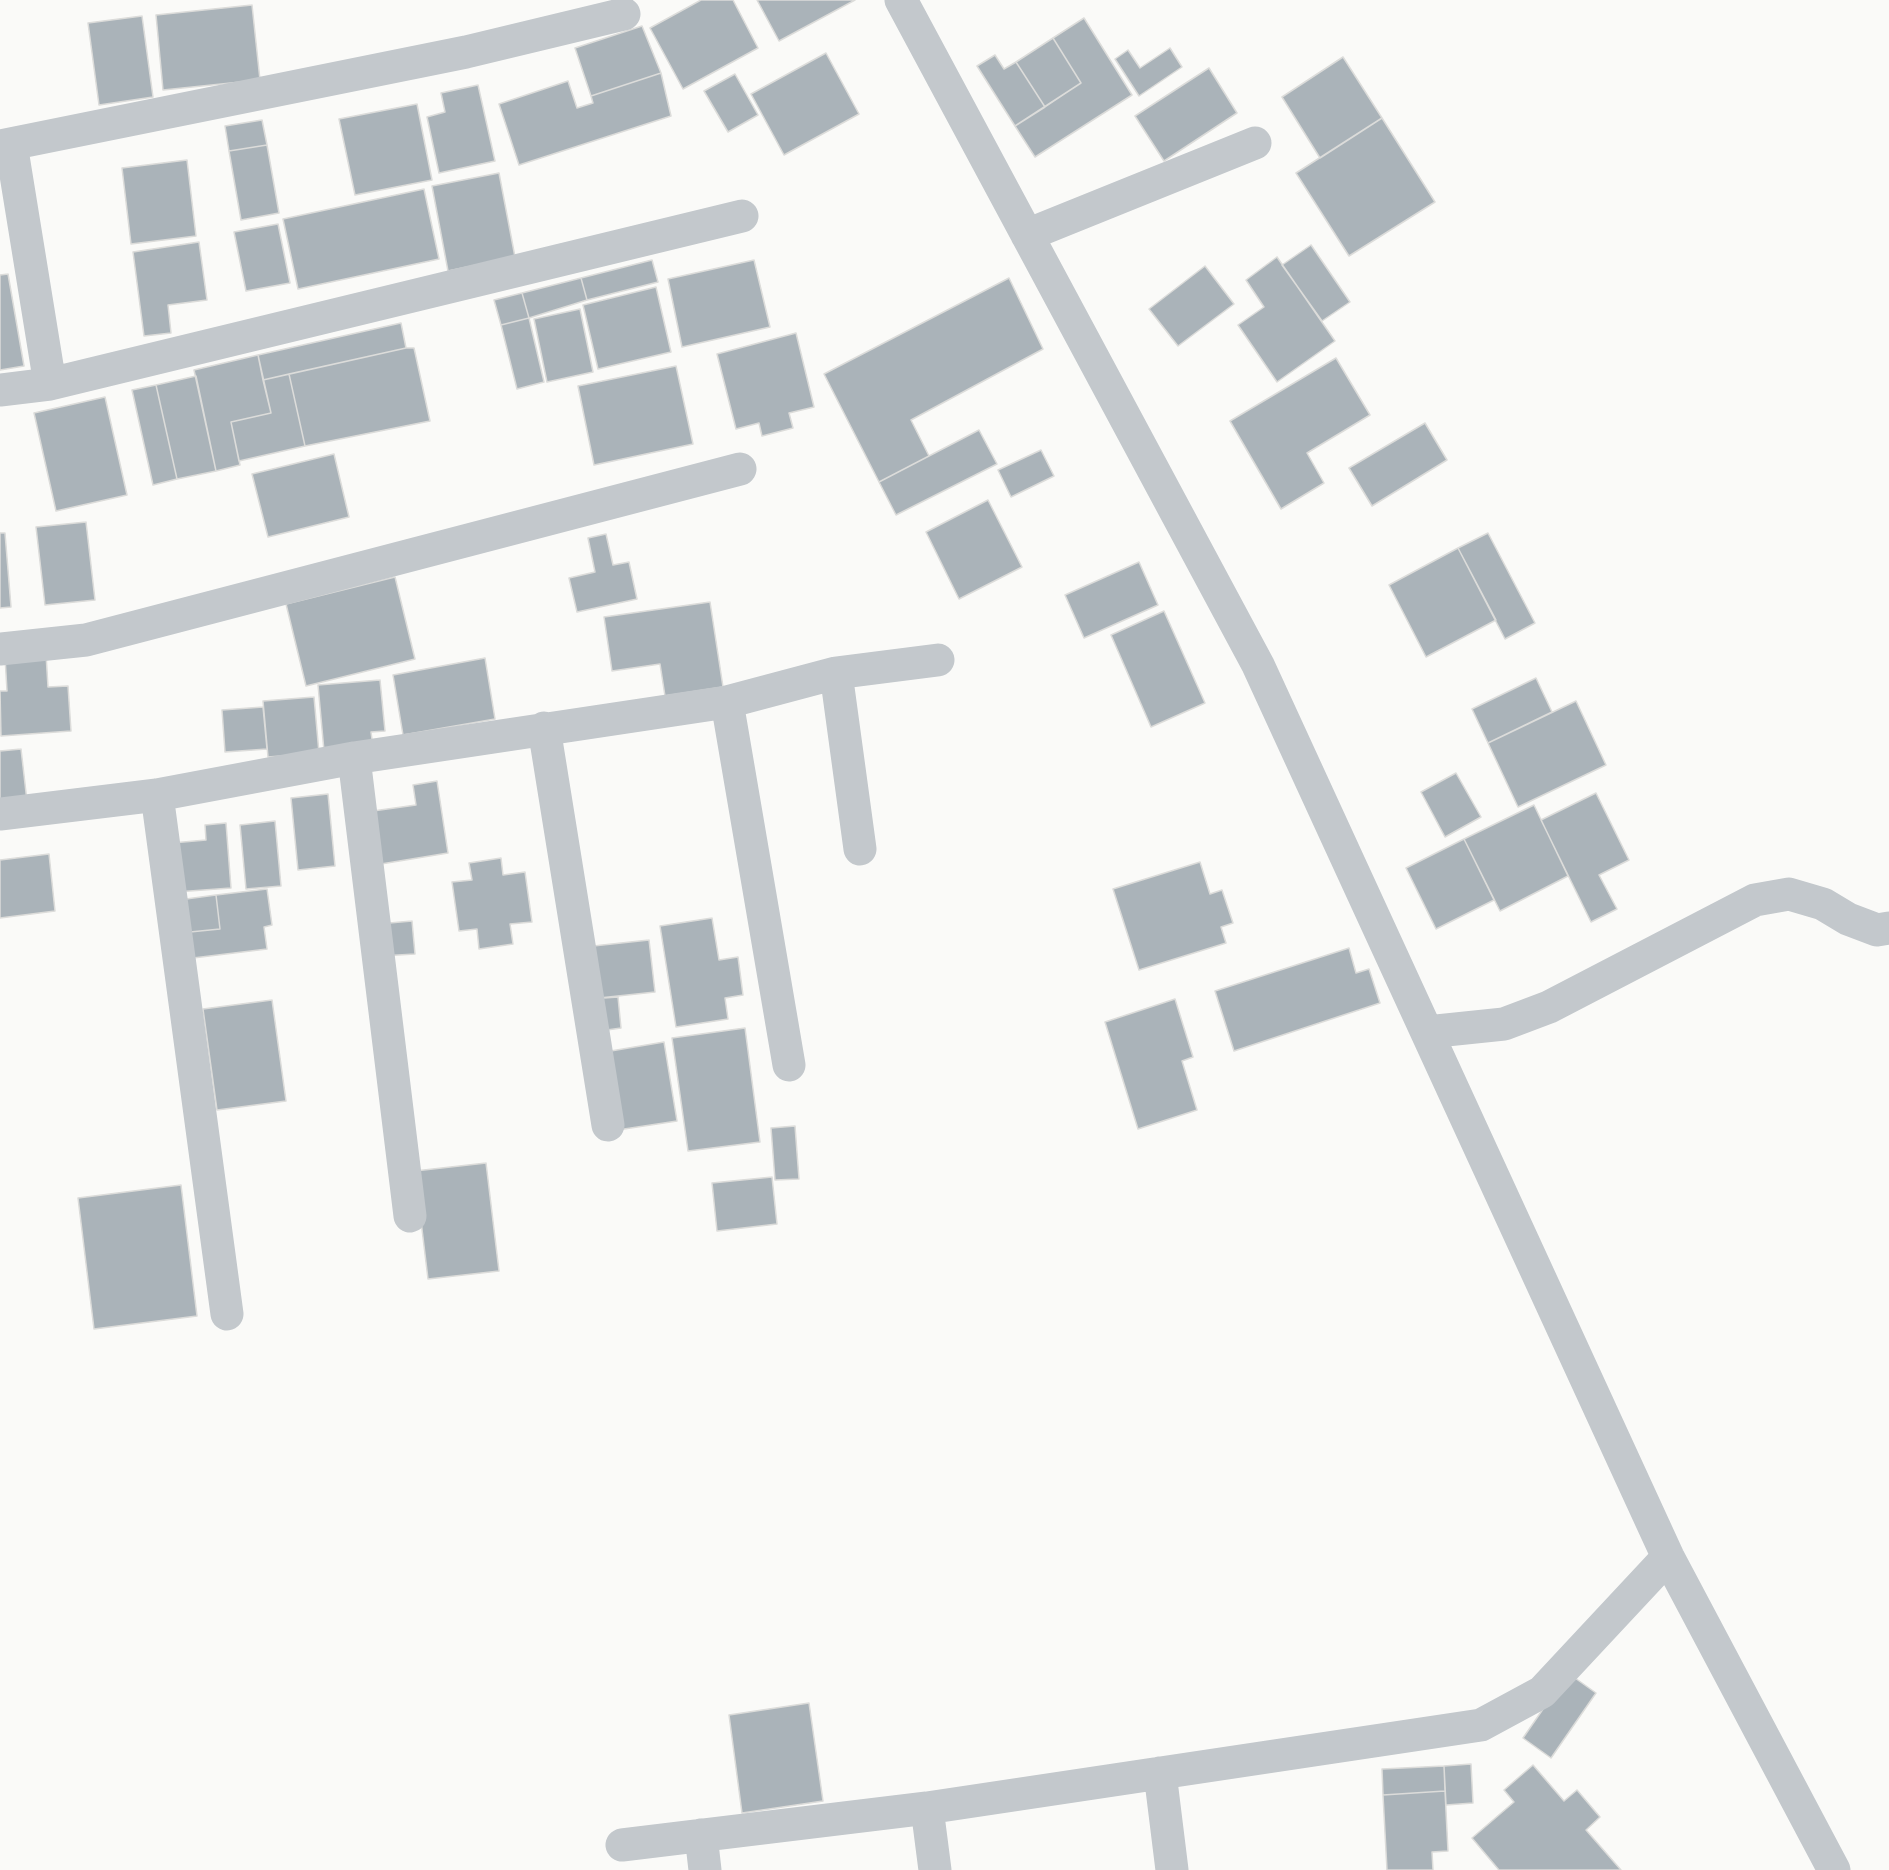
<!DOCTYPE html>
<style>
body{margin:0}
canvas{display:block;background:#fafaf8}
</style>
<canvas width="1889" height="1870"></canvas>
<script>
const c = document.querySelector('canvas').getContext('2d');
c.lineJoin = 'round';
function fill(path, color) {
  c.fillStyle = color;
  c.fill(path, 'evenodd');
}
function toPath(rows) {
  const path = new Path2D();
  for (const r of rows) {
    path.moveTo(r[0], r[1]);
    for (let i = 2; i < r.length; i += 2) path.lineTo(r[i], r[i + 1]);
  }
  return path;
}
function trace(path, color, width, dash) {
  c.strokeStyle = color;
  c.lineWidth = width;
  c.lineCap = dash ? 'butt' : 'round';
  c.setLineDash(dash || []);
  c.stroke(path);
}
const building = toPath([
 [701,0,733,0,758,48,683,89,650,28,701,0],
 [757,0,855,0,779,41,757,0],
 [252,5,260,80,163,90,156,15,252,5],
 [142,16,153,97,99,105,88,23,142,16],
 [1084,18,1132,95,1035,157,1015,126,1081,83,1053,38,1084,18],
 [642,26,661,73,591,96,575,48,642,26],
 [1053,38,1081,83,1045,107,1016,62,1053,38],
 [1170,48,1182,67,1139,96,1115,59,1128,50,1140,68,1170,48],
 [826,53,859,114,784,155,751,94,826,53],
 [995,55,1004,69,1016,62,1045,107,1015,126,977,66,995,55],
 [1343,57,1382,118,1320,158,1282,97,1343,57],
 [1209,68,1237,113,1164,161,1135,116,1209,68],
 [661,73,671,116,519,165,499,104,568,81,577,108,593,103,591,96,661,73],
 [735,74,758,115,728,132,704,91,735,74],
 [478,85,495,161,439,173,427,117,445,112,441,93,478,85],
 [417,104,432,180,355,195,339,119,417,104],
 [1382,118,1435,202,1349,256,1296,173,1382,118],
 [262,120,267,145,229,151,225,126,262,120],
 [267,145,279,213,241,220,229,151,267,145],
 [187,160,196,236,131,244,122,168,187,160],
 [499,173,515,257,448,271,432,186,499,173],
 [424,189,439,259,298,289,283,219,424,189],
 [278,224,290,283,246,291,234,232,278,224],
 [199,242,207,300,168,305,171,333,144,336,133,252,199,242],
 [1311,245,1350,302,1322,321,1282,265,1311,245],
 [1277,257,1335,341,1277,382,1238,325,1264,307,1246,280,1277,257],
 [652,260,658,282,587,300,581,278,652,260],
 [754,260,770,327,682,347,668,279,754,260],
 [1205,266,1234,304,1178,346,1149,309,1205,266],
 [8,274,24,366,0,370,0,275,8,274],
 [581,278,587,300,529,318,522,293,581,278],
 [1009,278,1043,349,911,420,929,456,879,482,824,374,1009,278],
 [656,287,671,352,598,369,583,305,656,287],
 [522,293,529,318,501,325,494,300,522,293],
 [580,309,593,372,547,382,534,319,580,309],
 [529,318,544,382,517,389,501,325,529,318],
 [401,323,406,348,263,380,258,355,401,323],
 [796,333,814,407,789,413,793,428,762,436,759,423,736,429,717,354,796,333],
 [406,348,414,348,430,421,305,446,289,374,406,348],
 [258,355,271,413,231,422,240,465,216,471,194,370,258,355],
 [1336,358,1370,415,1307,453,1324,483,1281,509,1230,421,1336,358],
 [676,366,693,444,594,465,578,386,676,366],
 [289,374,305,446,239,461,231,422,271,413,263,380,289,374],
 [196,376,216,471,177,479,156,385,196,376],
 [156,385,177,479,153,485,132,390,156,385],
 [105,397,127,495,56,511,34,413,105,397],
 [1425,423,1447,460,1372,506,1349,468,1425,423],
 [979,430,997,464,896,515,879,482,979,430],
 [1041,450,1054,476,1011,497,998,470,1041,450],
 [334,454,349,517,268,537,252,474,334,454],
 [988,500,1022,567,959,599,926,532,988,500],
 [86,522,95,600,45,605,36,527,86,522],
 [0,533,5,533,11,607,0,608,0,533],
 [1488,533,1535,623,1505,639,1458,548,1488,533],
 [606,534,613,565,629,562,637,599,577,612,569,578,595,572,588,538,606,534],
 [1458,548,1496,620,1426,657,1389,585,1458,548],
 [1139,562,1158,605,1084,638,1065,595,1139,562],
 [395,577,415,659,306,686,286,604,395,577],
 [710,602,723,687,665,696,660,664,612,671,604,617,710,602],
 [1164,611,1205,703,1151,727,1111,635,1164,611],
 [46,654,48,687,68,686,71,731,1,736,0,691,7,691,5,657,46,654],
 [485,658,495,719,403,735,393,675,485,658],
 [1536,678,1552,712,1488,743,1472,709,1536,678],
 [380,680,385,731,371,732,373,747,324,751,318,685,380,680],
 [314,697,319,753,268,757,263,701,314,697],
 [1576,701,1606,765,1518,807,1488,743,1576,701],
 [263,707,267,749,225,752,222,710,263,707],
 [21,749,28,810,0,813,0,751,21,749],
 [1456,773,1481,817,1445,837,1421,792,1456,773],
 [437,781,448,853,381,864,373,811,416,805,413,785,437,781],
 [1596,793,1629,860,1599,875,1617,909,1591,922,1541,820,1596,793],
 [328,794,335,866,298,870,291,798,328,794],
 [1534,805,1568,876,1500,911,1464,839,1534,805],
 [275,821,281,886,246,889,240,825,275,821],
 [226,823,231,888,176,892,172,843,206,840,205,825,226,823],
 [1464,839,1494,900,1436,929,1406,868,1464,839],
 [49,854,55,911,0,918,0,860,49,854],
 [501,858,503,875,525,872,532,922,510,924,513,944,479,949,477,929,459,931,452,882,472,880,469,863,501,858],
 [1200,862,1210,894,1222,890,1233,923,1221,927,1226,943,1139,970,1113,889,1200,862],
 [267,889,272,925,264,927,267,949,193,958,190,932,220,929,216,895,267,889],
 [216,895,220,929,190,932,186,899,216,895],
 [712,918,719,960,738,957,743,995,725,998,728,1019,676,1027,660,926,712,918],
 [412,921,415,954,381,956,378,924,412,921],
 [649,940,655,992,590,999,584,947,649,940],
 [1349,948,1356,973,1369,969,1380,1003,1234,1051,1215,991,1349,948],
 [618,997,621,1028,593,1032,590,999,618,997],
 [1175,999,1193,1057,1182,1061,1197,1110,1138,1129,1105,1022,1175,999],
 [272,1000,286,1101,217,1110,203,1009,272,1000],
 [745,1028,760,1142,688,1151,672,1038,745,1028],
 [664,1042,677,1121,611,1131,599,1053,664,1042],
 [795,1126,799,1179,775,1180,771,1128,795,1126],
 [486,1163,499,1271,428,1279,415,1171,486,1163],
 [772,1177,777,1224,717,1231,712,1183,772,1177],
 [181,1185,197,1316,94,1329,78,1198,181,1185],
 [1568,1673,1596,1693,1551,1758,1523,1738,1568,1673],
 [809,1703,823,1801,742,1813,729,1715,809,1703],
 [1471,1764,1473,1803,1446,1805,1444,1766,1471,1764],
 [1533,1765,1564,1801,1577,1790,1600,1817,1586,1830,1621,1870,1499,1870,1472,1838,1514,1802,1504,1790,1533,1765],
 [1444,1766,1445,1791,1383,1795,1382,1769,1444,1766],
 [1445,1791,1448,1851,1432,1852,1433,1870,1387,1870,1383,1795,1445,1791]
]);
fill(building, '#aab3b9');
trace(building, '#dcdcda', 1.5);
trace(toPath([
 [901,0,1258,665,1668,1557,1834,1870],
 [11,144,50,384],
 [0,146,466,52,624,14],
 [1027,235,1255,143],
 [0,390,50,384,742,216],
 [0,649,86,640,740,469],
 [836,673,860,849],
 [727,702,789,1065],
 [544,728,608,1125],
 [354,758,410,1216],
 [157,795,227,1314],
 [0,814,157,795,354,758,727,702,836,673,938,660],
 [1427,1032,1504,1024,1549,1007,1755,900,1789,894,1823,904,1848,919,1877,930,1889,928],
 [1160,1773,1172,1870],
 [927,1808,935,1870],
 [701,1835,705,1870],
 [622,1845,927,1808,1481,1725,1542,1692,1668,1557]
]), '#c3c8cc', 33);
</script>
